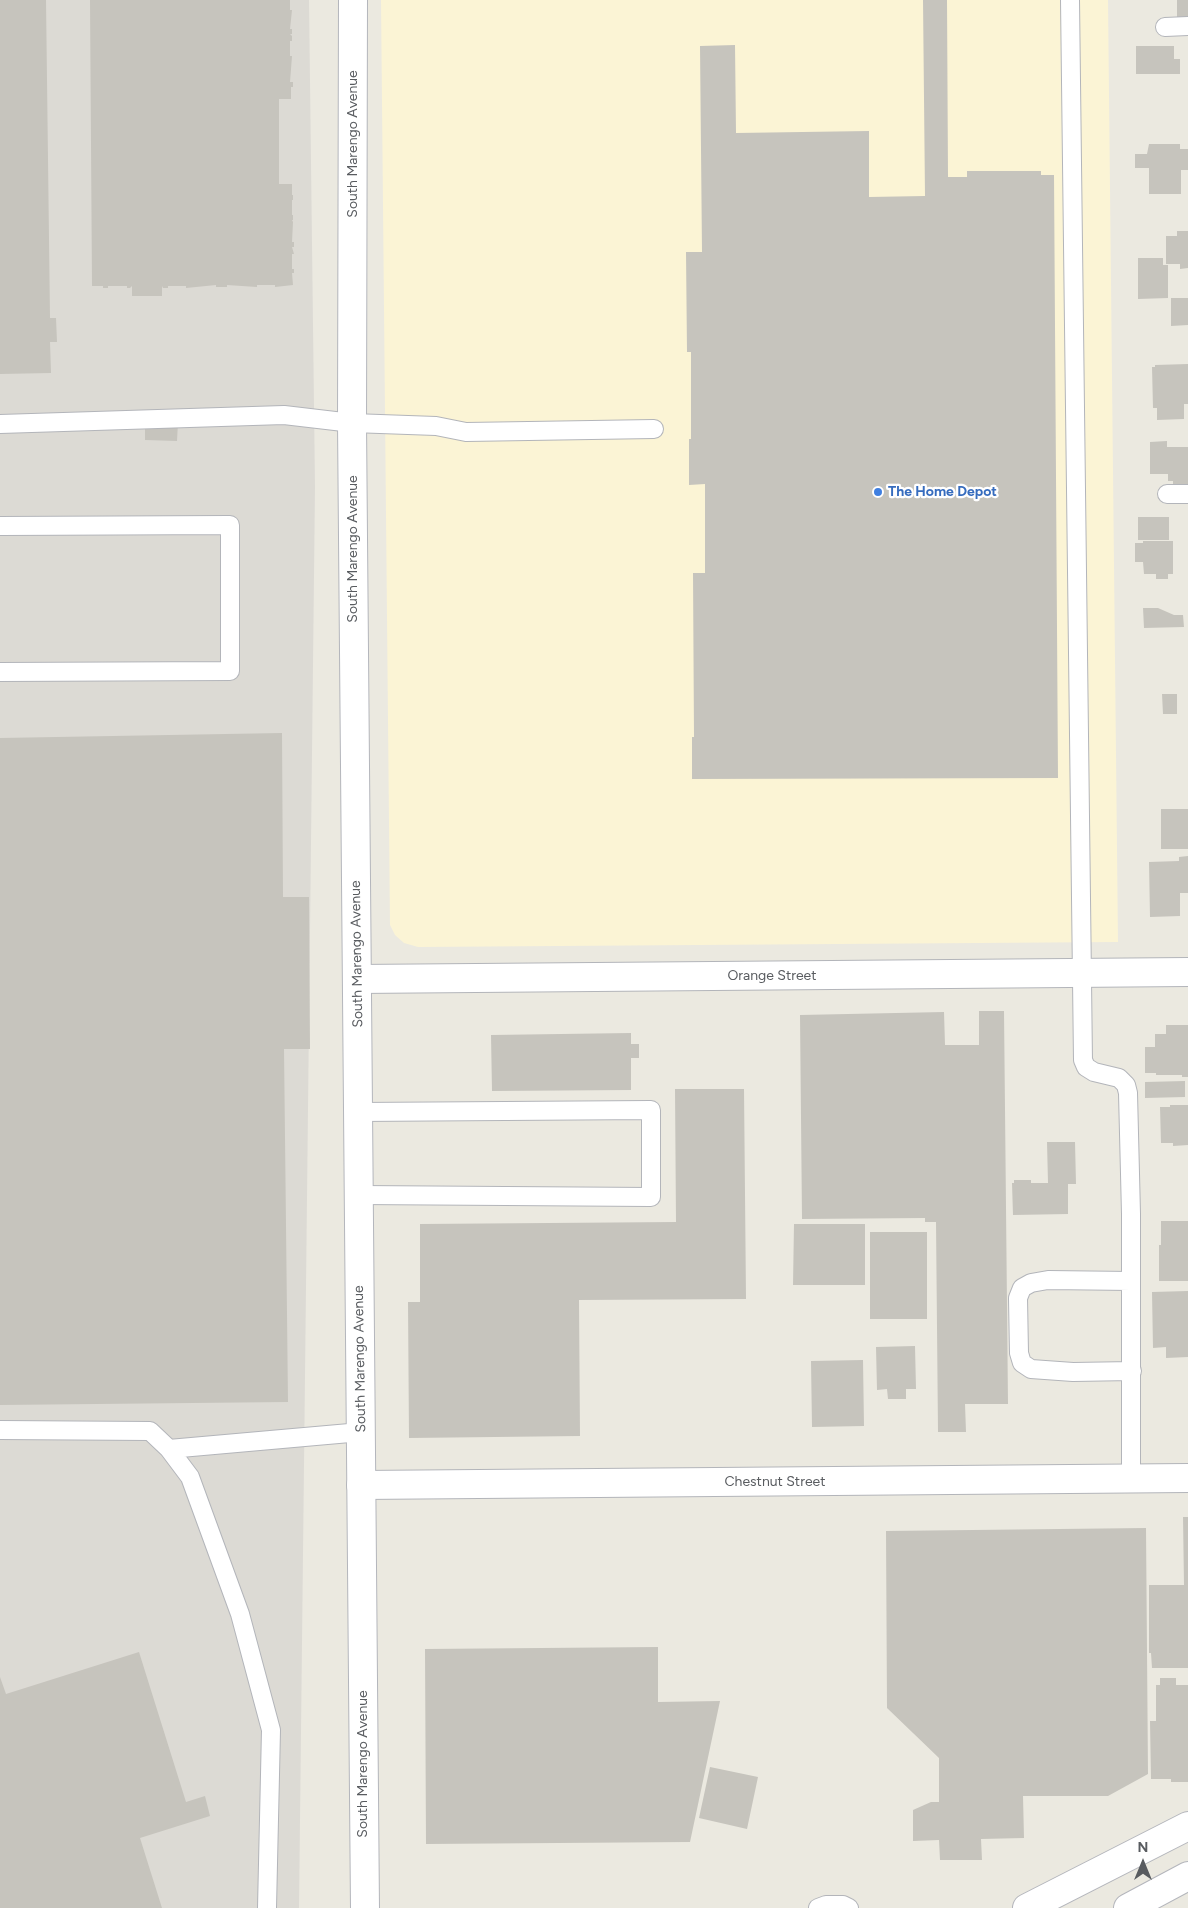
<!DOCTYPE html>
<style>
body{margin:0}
#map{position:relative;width:1188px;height:1908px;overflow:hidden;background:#ebe9e0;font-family:Figtree,sans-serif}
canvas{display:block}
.north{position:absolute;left:1118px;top:1838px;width:50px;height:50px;-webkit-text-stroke:4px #fff;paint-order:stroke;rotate:0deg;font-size:14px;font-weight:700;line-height:20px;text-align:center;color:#595c60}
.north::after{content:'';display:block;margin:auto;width:18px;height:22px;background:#595c60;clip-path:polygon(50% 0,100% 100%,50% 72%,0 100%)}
</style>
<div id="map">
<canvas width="1188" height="1908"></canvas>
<div class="north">N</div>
</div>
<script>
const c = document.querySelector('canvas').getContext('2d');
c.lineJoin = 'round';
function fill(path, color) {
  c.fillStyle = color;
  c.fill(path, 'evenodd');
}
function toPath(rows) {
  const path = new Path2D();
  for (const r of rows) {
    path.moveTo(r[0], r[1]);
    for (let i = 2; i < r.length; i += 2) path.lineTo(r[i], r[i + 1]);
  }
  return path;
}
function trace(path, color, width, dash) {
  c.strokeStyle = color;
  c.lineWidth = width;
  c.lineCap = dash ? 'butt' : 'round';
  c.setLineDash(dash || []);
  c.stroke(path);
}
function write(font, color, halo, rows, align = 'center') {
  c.font = font + ' Figtree,sans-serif';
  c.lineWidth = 4.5;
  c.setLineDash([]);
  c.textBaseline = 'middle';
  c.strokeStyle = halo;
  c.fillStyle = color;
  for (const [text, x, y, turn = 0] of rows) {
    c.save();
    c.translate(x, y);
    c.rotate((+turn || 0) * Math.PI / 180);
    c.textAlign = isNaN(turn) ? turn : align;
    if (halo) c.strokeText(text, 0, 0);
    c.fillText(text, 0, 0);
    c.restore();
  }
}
fill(toPath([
 [381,0,1108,0,1118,942,418,947,404,943,395,935,390,925]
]), '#fbf4d5');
fill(toPath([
 [0,0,309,0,315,487,299,1908,0,1908]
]), '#dcdad4');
fill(toPath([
 [0,0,46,0,50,318,56,318,57,342,50,342,51,373,0,374],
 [90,0,290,0,290,10,292,10,290,29,292,29,292,34,290,34,292,36,292,41,290,41,290,56,292,56,290,82,293,82,293,87,291,87,291,99,279,99,279,184,292,184,292,195,293,195,293,200,292,200,292,215,293,215,293,220,292,220,293,222,292,242,294,242,294,247,292,247,294,254,292,254,292,269,294,269,294,273,292,273,293,285,275,287,275,285,257,285,257,287,227,285,227,287,216,287,216,285,186,288,186,286,168,286,168,288,163,288,162,286,162,296,132,296,132,286,130,288,127,288,127,286,108,286,108,288,103,288,103,286,92,286],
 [923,0,947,0,948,177,967,177,967,171,1041,171,1041,175,1054,175,1058,778,692,779,692,737,694,737,693,573,705,573,705,484,689,485,689,439,691,439,691,352,687,352,686,252,702,252,700,46,735,45,736,133,869,131,869,197,925,196],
 [1177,0,1188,0,1188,17,1177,17],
 [1136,46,1174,46,1174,59,1180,59,1180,74,1136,74],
 [1149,144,1180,144,1180,149,1188,149,1188,170,1181,170,1181,194,1149,194,1149,168,1135,168,1135,154,1147,154],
 [1177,231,1188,231,1188,268,1180,269,1180,264,1166,264,1166,236,1177,236],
 [1138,258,1163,258,1163,265,1168,265,1168,298,1138,299],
 [1171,298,1188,298,1188,325,1171,326],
 [1188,364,1188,404,1184,404,1184,419,1157,420,1157,408,1153,408,1152,367,1155,367,1155,365],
 [145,421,178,422,177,441,145,440],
 [1167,441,1167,447,1188,447,1188,485,1173,485,1173,481,1168,481,1168,474,1150,474,1150,442],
 [1138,517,1169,517,1169,540,1138,540],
 [1143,541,1173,541,1173,574,1168,574,1168,579,1156,579,1156,574,1144,574,1143,562,1135,562,1135,543,1143,543],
 [1143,608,1158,608,1174,615,1183,615,1184,627,1144,628],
 [1162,694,1177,694,1177,714,1163,714],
 [282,733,283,897,309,897,310,1049,284,1049,288,1402,0,1405,0,738],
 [1161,809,1188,809,1188,849,1161,849],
 [1188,856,1188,893,1180,893,1180,916,1150,917,1149,862,1179,861,1179,857],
 [979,1011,1004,1011,1008,1404,965,1404,966,1432,938,1432,936,1222,925,1222,925,1218,802,1219,800,1015,944,1012,945,1045,979,1045],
 [1166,1025,1188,1025,1188,1077,1182,1077,1182,1075,1156,1075,1156,1073,1145,1073,1145,1047,1155,1047,1155,1034,1166,1034],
 [631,1033,631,1044,639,1044,639,1058,631,1058,631,1090,492,1091,491,1035],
 [1185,1081,1185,1097,1145,1098,1145,1082],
 [675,1089,744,1089,746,1299,579,1300,580,1436,409,1438,408,1302,420,1302,420,1224,676,1222],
 [1170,1105,1188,1105,1188,1145,1173,1146,1173,1143,1161,1143,1160,1107,1170,1107],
 [1047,1142,1075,1142,1076,1184,1068,1184,1068,1214,1013,1215,1012,1183,1014,1183,1014,1180,1031,1180,1031,1183,1048,1183],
 [1161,1221,1188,1221,1188,1281,1159,1281,1159,1245,1161,1245],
 [794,1224,865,1224,865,1285,793,1285],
 [870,1232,927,1232,927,1319,870,1319],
 [1188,1291,1188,1357,1166,1358,1166,1347,1153,1348,1152,1292],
 [915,1346,916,1389,906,1389,906,1399,888,1399,887,1389,877,1390,876,1347],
 [863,1360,864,1426,812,1427,811,1361],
 [1183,1517,1188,1517,1188,1668,1152,1668,1151,1653,1149,1653,1149,1585,1184,1585],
 [1146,1528,1148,1774,1108,1796,1023,1796,1024,1838,981,1839,982,1860,940,1860,939,1840,913,1841,913,1810,931,1802,939,1802,939,1758,887,1708,886,1531],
 [658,1647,658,1702,720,1701,690,1842,426,1844,425,1649],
 [139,1652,186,1802,205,1796,210,1816,140,1838,162,1908,0,1908,0,1677,6,1694],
 [1160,1678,1176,1678,1176,1685,1188,1685,1188,1782,1171,1782,1171,1779,1151,1779,1150,1721,1156,1721,1156,1685,1160,1685],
 [710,1767,758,1777,747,1829,699,1818]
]), '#c6c4bd');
const lane = toPath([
 [1070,0,1083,1060,1086,1067,1094,1072,1119,1078,1126,1085,1128,1093,1131,1214,1131,1479],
 [1165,27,1188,26],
 [0,424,284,415,352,423,436,426,466,432,654,429],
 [1167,494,1188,494],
 [0,526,230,525,230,671,0,672],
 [358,1112,651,1110,651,1197,359,1195],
 [1131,1281,1048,1280,1031,1283,1022,1288,1018,1298,1019,1353,1022,1363,1031,1369,1073,1372,1132,1371],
 [0,1430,150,1431,169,1449,190,1477,240,1614,271,1730,267,1908],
 [169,1449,361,1432],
 [818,1908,826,1905,843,1905,849,1908]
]);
const street = toPath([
 [357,979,1188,972],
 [361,1485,1188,1478]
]);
const secondary = toPath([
 [353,0,352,423,365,1908],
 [1027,1908,1188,1826],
 [1128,1908,1188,1876]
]);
trace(lane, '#b3b5ba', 20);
trace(street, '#b3b5ba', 30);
trace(secondary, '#b4b6bc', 30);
trace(lane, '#fff', 18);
trace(street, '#fff', 28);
trace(secondary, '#fff', 28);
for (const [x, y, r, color] of [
 [878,492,5,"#3f7fe0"]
]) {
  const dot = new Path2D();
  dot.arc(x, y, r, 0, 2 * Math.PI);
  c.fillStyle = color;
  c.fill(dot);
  trace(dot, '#fff', 2);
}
write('14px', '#595c60', '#fff', [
 ["South Marengo Avenue",353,144,-90],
 ["South Marengo Avenue",353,549,-90],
 ["South Marengo Avenue",357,954,-91],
 ["Orange Street",772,976],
 ["South Marengo Avenue",360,1359,-91],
 ["Chestnut Street",775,1482],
 ["South Marengo Avenue",363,1764,-90]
]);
write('bold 14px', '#366cbe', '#fff', [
 ["The Home Depot",888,492]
], 'left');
</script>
